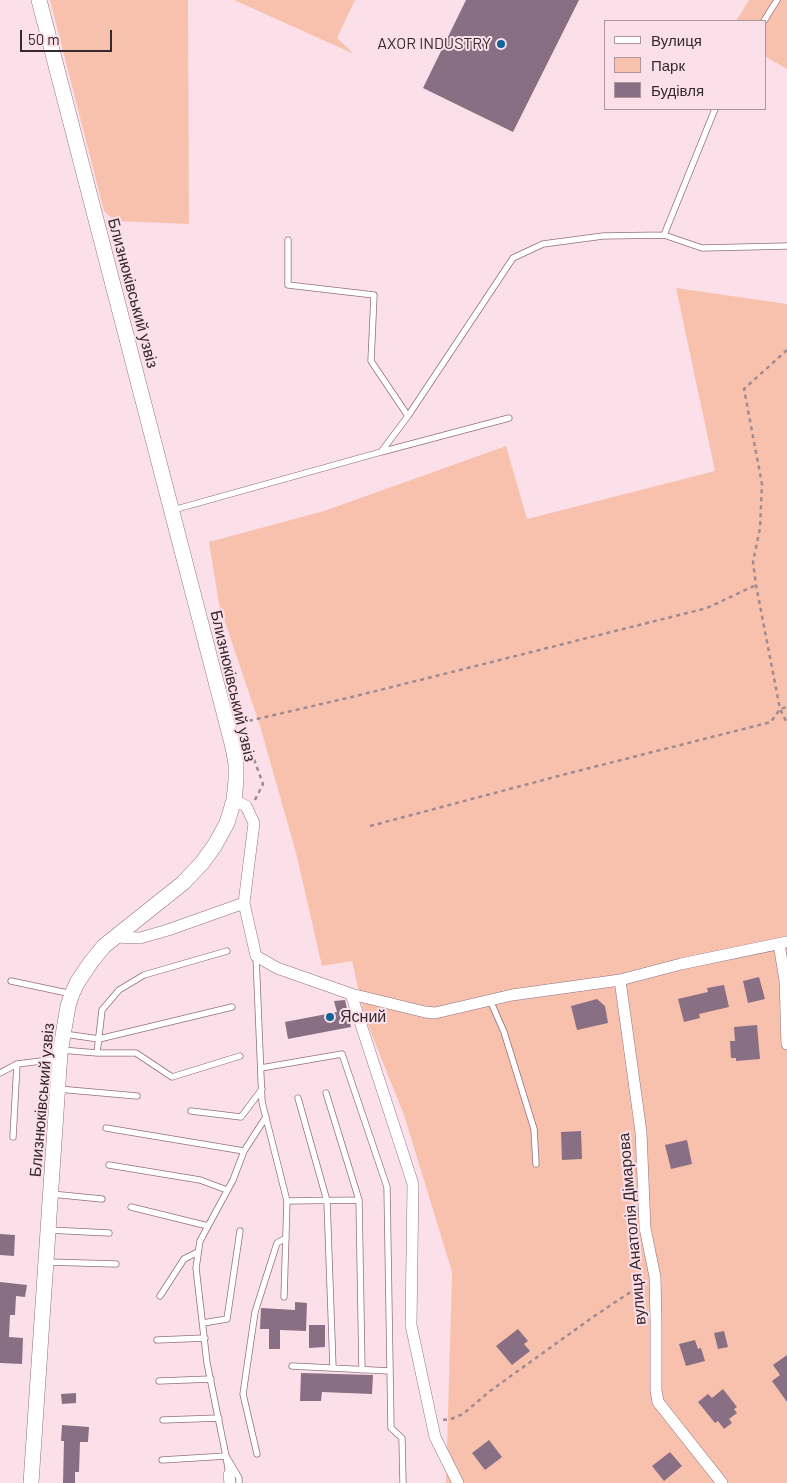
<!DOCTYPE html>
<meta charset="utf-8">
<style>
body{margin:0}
#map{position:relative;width:787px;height:1483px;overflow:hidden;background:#fce0e9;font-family:Barlow,sans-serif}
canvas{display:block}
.legend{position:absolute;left:604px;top:20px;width:162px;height:90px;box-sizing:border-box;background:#fce0e9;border:1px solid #ad979e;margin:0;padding:6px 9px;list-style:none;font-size:15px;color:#36292d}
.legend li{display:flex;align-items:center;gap:10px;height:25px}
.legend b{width:25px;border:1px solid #ad979e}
.scale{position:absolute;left:20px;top:30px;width:92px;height:22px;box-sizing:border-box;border:2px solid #36292d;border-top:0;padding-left:6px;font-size:15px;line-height:18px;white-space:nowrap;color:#36292d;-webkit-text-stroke:4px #fce0e9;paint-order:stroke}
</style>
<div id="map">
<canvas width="787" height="1483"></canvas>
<ul class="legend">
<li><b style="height:6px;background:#fff"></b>Вулиця</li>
<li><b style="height:14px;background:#f8c1ae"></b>Парк</li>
<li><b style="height:14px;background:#886f83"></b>Будівля</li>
</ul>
<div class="scale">50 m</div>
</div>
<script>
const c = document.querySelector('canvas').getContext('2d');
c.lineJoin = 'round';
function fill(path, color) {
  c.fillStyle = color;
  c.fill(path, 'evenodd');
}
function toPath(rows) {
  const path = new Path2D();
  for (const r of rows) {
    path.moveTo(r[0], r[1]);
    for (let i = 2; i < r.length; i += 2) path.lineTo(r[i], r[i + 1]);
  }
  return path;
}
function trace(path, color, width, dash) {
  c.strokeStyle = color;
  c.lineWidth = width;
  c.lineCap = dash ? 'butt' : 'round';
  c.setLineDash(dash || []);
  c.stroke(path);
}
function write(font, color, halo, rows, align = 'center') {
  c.font = font + ' Barlow,sans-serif';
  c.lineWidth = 4;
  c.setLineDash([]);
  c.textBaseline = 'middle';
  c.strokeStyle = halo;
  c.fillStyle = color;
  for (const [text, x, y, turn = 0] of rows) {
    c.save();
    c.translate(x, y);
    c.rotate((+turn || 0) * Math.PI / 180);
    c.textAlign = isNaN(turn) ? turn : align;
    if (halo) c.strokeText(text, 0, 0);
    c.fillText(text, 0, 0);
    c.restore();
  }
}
fill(toPath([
 [50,0,188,0,189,224,115,221,104,211],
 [234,0,355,0,337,38,354,54],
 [749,0,787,0,787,69,766,57,766,21,736,21],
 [676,288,787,304,787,1483,446,1483,452,1272,404,1115,364,1015,352,961,322,966,296,853,260,726,219,604,209,542,324,511,506,446,527,519,715,471]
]), '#f8c1ae');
fill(toPath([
 [466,0,579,0,513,132,423,88],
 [759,977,765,999,748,1003,743,981],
 [724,985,729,1007,699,1014,700,1018,684,1022,678,999,708,992,707,988],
 [597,999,605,1006,608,1023,577,1030,571,1006],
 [345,1000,351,1027,288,1039,285,1022,337,1012,334,1001],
 [757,1025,760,1059,736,1061,736,1058,731,1058,730,1041,735,1041,734,1027],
 [581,1131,582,1159,562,1160,561,1132],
 [687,1140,692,1164,671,1169,665,1145],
 [0,1234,15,1235,14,1256,0,1255],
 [0,1282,27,1285,25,1297,16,1296,15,1315,10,1315,9,1337,23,1338,22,1364,0,1363],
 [295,1302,307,1303,306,1331,280,1330,280,1349,269,1349,269,1329,260,1329,261,1308,295,1310],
 [309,1325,325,1325,325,1347,309,1348],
 [518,1329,528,1341,524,1344,530,1351,512,1365,496,1346],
 [724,1331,728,1347,718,1349,714,1333],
 [695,1340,698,1349,701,1348,705,1361,686,1366,679,1344],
 [787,1355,787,1402,772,1381,780,1375,773,1365],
 [301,1373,373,1375,372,1394,322,1392,321,1401,300,1401],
 [723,1389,737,1407,734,1409,737,1413,729,1419,732,1423,724,1429,718,1421,715,1423,698,1402,708,1394,712,1398],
 [76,1393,76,1403,62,1404,61,1394],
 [62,1425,89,1427,88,1442,80,1442,79,1472,75,1472,75,1483,63,1483,64,1441,61,1441],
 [489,1440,502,1457,485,1470,472,1453],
 [670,1452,682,1466,664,1481,652,1466]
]), '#886f83');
const lane = toPath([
 [764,21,777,0],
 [664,235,715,109],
 [288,240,288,285,374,295,371,361,408,416],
 [381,452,509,418],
 [173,510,381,452,408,416,513,258,543,244,603,236,664,235,702,248,787,246],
 [256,956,262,1102,287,1201,284,1297],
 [11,981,72,994],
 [490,1000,504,1032,534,1129,536,1164],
 [64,1034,99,1039,232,1007],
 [61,1050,97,1053,102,1010,119,990,144,975,227,951],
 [97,1053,136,1053,172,1077,240,1056],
 [261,1068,342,1054,387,1187,391,1428,402,1438,403,1483],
 [0,1073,17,1064,58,1059],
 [58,1089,137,1096],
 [326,1093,359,1200,362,1370],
 [298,1098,327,1201,333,1368],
 [191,1111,241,1117,262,1089],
 [106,1128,244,1151],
 [13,1137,17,1064],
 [109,1165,200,1180,227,1190],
 [51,1194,102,1199],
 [287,1201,359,1200],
 [131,1207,208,1226],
 [49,1230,109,1233],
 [47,1262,116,1264],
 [160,1296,184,1259,198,1252],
 [203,1323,227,1319,240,1231],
 [157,1340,205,1338],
 [292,1366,390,1371],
 [159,1381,211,1379],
 [163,1420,219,1418],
 [257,1454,243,1394,255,1312,277,1243,286,1238],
 [162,1460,226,1456,229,1475],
 [239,1483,239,1478,226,1456,207,1363,196,1268,200,1241,233,1180,244,1151,266,1117]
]);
const street = toPath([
 [234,800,246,806,254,823,244,903,256,956,277,968,351,994,425,1012,435,1013,512,995,620,980,681,964,787,942],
 [114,937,140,938,168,930,244,903],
 [779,944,785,980,787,1044],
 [620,980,641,1132,645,1228,655,1277,656,1323,656,1390,658,1402,722,1483],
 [351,994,413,1184,411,1325,435,1437,458,1483],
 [229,1475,230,1483]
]);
const secondary = toPath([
 [31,1483,60,1053,68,1006,72,994,77,983,91,962,104,946,183,883,202,863,215,845,227,823,234,800,236,780,236,764,233,747,39,0]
]);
trace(lane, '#91717d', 7);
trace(street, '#91717d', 12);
trace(secondary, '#91717d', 16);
trace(toPath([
 [787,350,744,389,762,484,760,528,753,562,756,585,780,709,787,723],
 [255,800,263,784,247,740,244,722,356,696,707,608,756,585],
 [370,826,566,774,771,722,780,709,787,707],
 [443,1420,451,1419,463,1414,490,1391,593,1317,644,1283]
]), '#a08b92', 2.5, [4, 4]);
trace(lane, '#fff', 5.5);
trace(street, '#fff', 11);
trace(secondary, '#fff', 15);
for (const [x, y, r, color] of [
 [501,44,5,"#116395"],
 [330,1017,5,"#116395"]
]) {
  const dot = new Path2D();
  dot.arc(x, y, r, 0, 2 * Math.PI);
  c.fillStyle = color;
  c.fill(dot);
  trace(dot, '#fce0e9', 2);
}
write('16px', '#36292d', '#fce0e9', [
 ["AXOR INDUSTRY",491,44],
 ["Ясний",340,1017,"left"]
], 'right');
write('16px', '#36292d', '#fce0e9', [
 ["Близнюківський узвіз",133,293,75],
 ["Близнюківський узвіз",233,686,77],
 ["Близнюківський узвіз",42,1100,-85],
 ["вулиця Анатолія Дімарова",632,1229,-95]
]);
</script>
